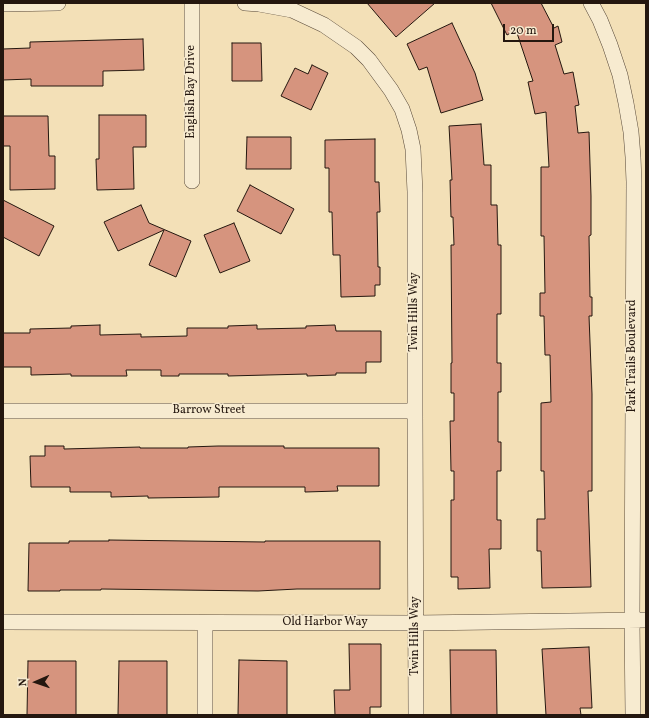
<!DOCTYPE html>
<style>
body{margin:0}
#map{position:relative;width:649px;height:718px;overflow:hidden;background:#f3e0b7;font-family:Vollkorn,serif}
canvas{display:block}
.frame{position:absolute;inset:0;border:4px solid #24170f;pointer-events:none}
.north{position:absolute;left:16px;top:662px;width:40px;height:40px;-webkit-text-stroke:3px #f7ebd0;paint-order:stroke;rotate:268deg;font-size:11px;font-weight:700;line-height:16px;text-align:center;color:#24170f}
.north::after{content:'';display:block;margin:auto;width:14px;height:18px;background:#24170f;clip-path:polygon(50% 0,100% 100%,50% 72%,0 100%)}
.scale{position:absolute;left:503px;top:24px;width:51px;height:18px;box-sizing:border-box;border:2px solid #24170f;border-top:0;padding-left:5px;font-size:12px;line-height:14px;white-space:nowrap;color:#24170f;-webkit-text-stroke:3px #f7ebd0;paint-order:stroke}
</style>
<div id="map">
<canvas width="649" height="718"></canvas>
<div class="frame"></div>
<div class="north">N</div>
<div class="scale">20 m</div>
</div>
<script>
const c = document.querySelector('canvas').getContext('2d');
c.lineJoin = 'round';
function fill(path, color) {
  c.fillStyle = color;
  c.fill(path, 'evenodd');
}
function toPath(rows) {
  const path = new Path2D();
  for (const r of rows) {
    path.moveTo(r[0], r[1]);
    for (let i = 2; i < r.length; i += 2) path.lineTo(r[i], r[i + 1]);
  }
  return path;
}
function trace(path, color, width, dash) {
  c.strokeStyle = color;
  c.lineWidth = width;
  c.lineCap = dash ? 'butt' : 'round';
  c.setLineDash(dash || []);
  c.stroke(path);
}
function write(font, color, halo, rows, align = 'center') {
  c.font = font + ' Vollkorn,serif';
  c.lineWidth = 3;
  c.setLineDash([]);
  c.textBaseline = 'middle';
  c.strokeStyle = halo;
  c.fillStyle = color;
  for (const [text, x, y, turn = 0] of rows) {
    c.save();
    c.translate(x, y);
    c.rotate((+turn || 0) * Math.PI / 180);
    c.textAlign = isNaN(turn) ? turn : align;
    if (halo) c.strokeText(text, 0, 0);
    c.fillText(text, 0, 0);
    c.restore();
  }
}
const building = toPath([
 [367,3,435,3,396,37,367,3],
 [491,3,541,3,554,28,558,26,562,42,555,45,564,74,573,72,579,105,575,106,578,133,589,132,591,196,591,235,589,236,590,297,592,297,592,316,589,316,592,394,592,491,588,491,591,587,542,588,541,551,537,551,537,519,545,519,544,471,541,471,541,403,551,402,550,355,545,355,544,316,540,316,540,293,545,293,544,236,541,236,541,167,549,167,546,112,535,114,528,82,533,81,516,30,507,35,491,3],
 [452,23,475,73,483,100,441,113,427,67,419,70,407,44,452,23],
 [143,39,144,70,103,71,103,86,31,86,31,79,3,80,3,49,30,48,30,42,143,39],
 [232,43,261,43,262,81,232,81,232,43],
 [312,65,328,73,311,110,281,96,295,68,308,74,312,65],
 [99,115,146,115,146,147,133,147,134,189,97,190,96,159,99,159,99,115],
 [3,116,48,116,49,156,55,156,55,189,10,190,10,146,3,146,3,116],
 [481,124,484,165,491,165,491,205,497,205,498,245,501,245,501,314,497,314,497,363,501,363,501,392,498,392,498,442,501,442,501,471,497,471,497,520,501,520,501,549,489,549,490,588,458,589,458,577,451,577,451,500,454,500,454,471,451,471,450,421,454,421,454,393,451,393,451,363,452,363,451,245,454,245,453,217,451,217,450,180,452,180,449,126,481,124],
 [247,137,291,137,291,169,246,169,247,137],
 [375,139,375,182,379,182,380,212,377,212,378,267,380,267,380,285,375,285,375,296,341,297,340,255,333,255,332,212,329,212,329,168,325,168,325,140,375,139],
 [250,185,294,209,281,234,237,211,250,185],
 [3,200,54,226,39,256,3,237,3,200],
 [141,205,149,223,191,241,176,277,149,265,164,230,118,251,104,222,141,205],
 [234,223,250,261,220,273,204,235,234,223],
 [100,325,100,335,141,334,141,337,187,336,187,328,228,328,228,326,257,325,257,329,306,328,306,326,335,325,336,331,381,331,381,362,366,362,366,373,336,373,336,375,307,376,307,374,228,376,228,374,179,374,179,376,161,376,161,370,126,370,127,376,71,376,71,374,31,375,31,367,3,367,3,333,30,333,30,329,71,328,71,326,100,325],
 [45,446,64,446,64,449,140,447,140,448,188,448,188,447,218,446,284,446,284,448,379,448,379,486,337,486,338,491,305,492,305,487,219,487,219,497,148,498,148,496,111,497,111,492,70,492,70,487,31,487,30,456,45,456,45,446],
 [109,540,265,542,265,541,380,541,380,589,297,589,258,591,101,589,101,590,60,590,60,591,28,591,29,543,69,543,69,541,109,541,109,540],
 [349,644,381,644,381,707,370,707,370,715,335,715,334,690,350,690,349,644],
 [589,647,592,708,580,708,581,715,546,715,542,649,589,647],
 [450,650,496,650,497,715,451,715,450,650],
 [239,660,287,661,287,715,238,715,239,660],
 [28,661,76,661,76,715,27,715,28,661],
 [119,661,167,661,167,715,118,715,119,661]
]);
fill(building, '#d6947e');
trace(building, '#24170f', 1);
const street = toPath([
 [245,3,259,4,292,10,324,25,356,47,369,60,391,90,402,109,409,130,413,149,415,192,415,411,416,715],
 [591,3,600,20,610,45,620,75,626,103,631,132,633,157,634,182,632,620,633,715],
 [3,4,58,3],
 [192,181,192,3],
 [3,411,415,411],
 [3,622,416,623,646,620],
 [205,623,205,715]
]);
trace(street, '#584939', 16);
trace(street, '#f7ebd0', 15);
write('12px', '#24170f', '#f7ebd0', [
 ["English Bay Drive",192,92,-90],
 ["Twin Hills Way",415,312,-90],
 ["Park Trails Boulevard",633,356,-90],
 ["Barrow Street",209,411],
 ["Old Harbor Way",325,623],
 ["Twin Hills Way",416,636,-90]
]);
</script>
